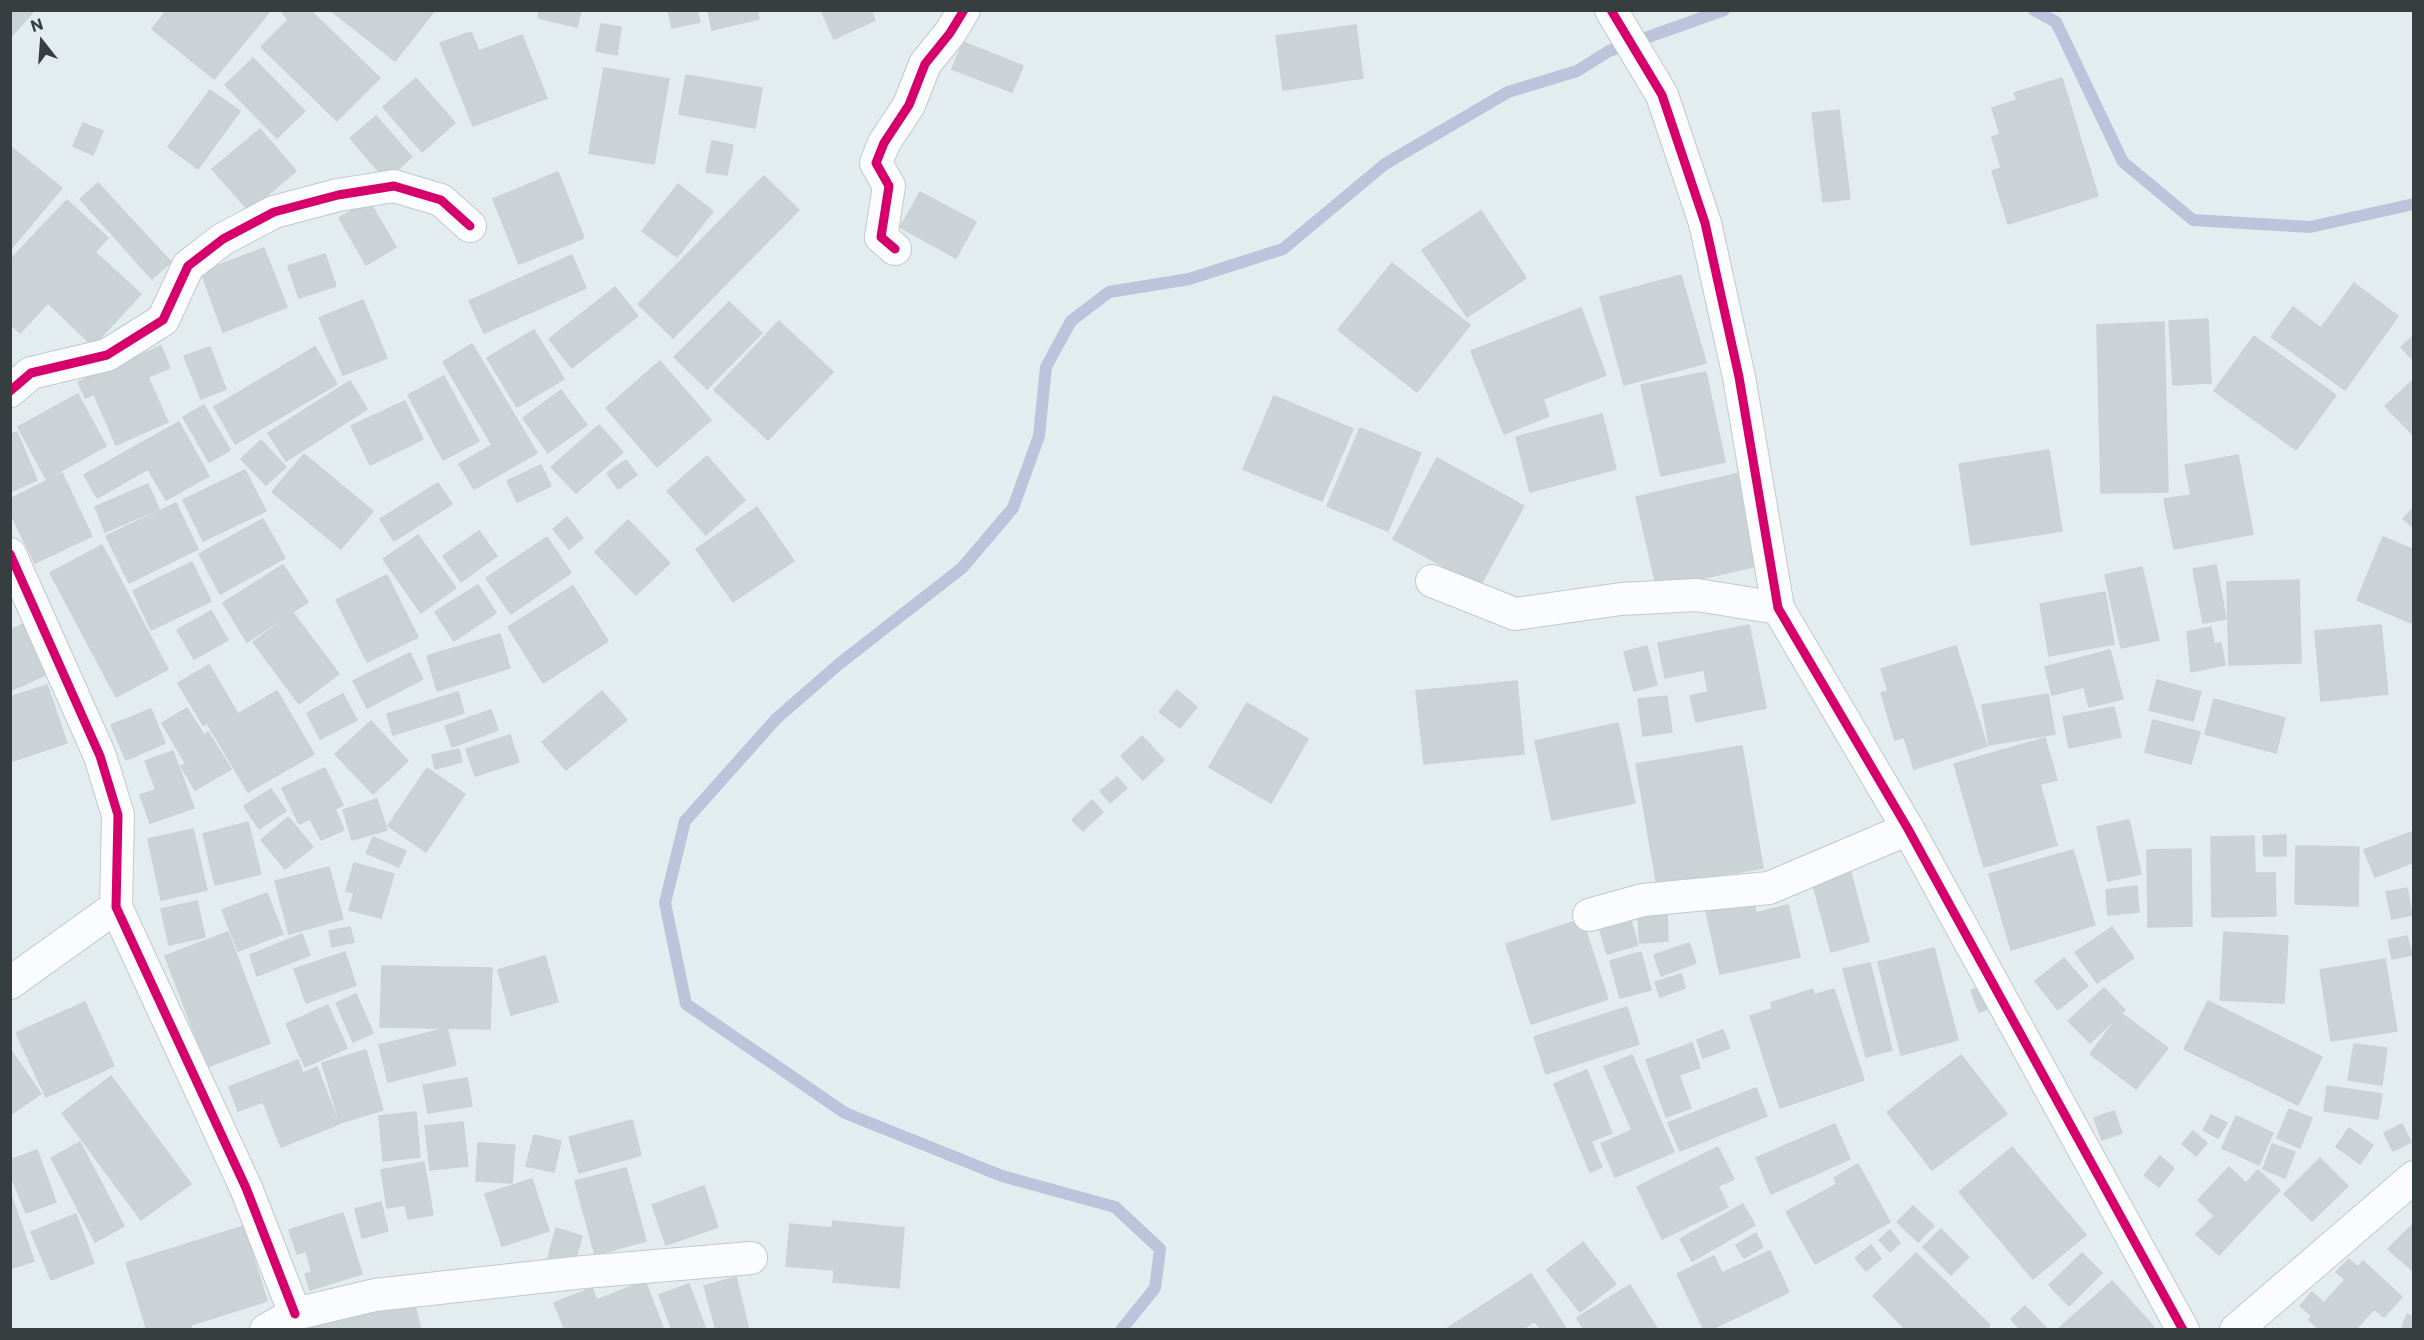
<!DOCTYPE html>
<style>
body{margin:0}
#map{position:relative;width:2424px;height:1340px;overflow:hidden;background:#e3ecef;font-family:Commissioner,sans-serif}
canvas{display:block}
.frame{position:absolute;inset:0;border:12px solid #373e40;pointer-events:none}
.north{position:absolute;left:12px;top:12px;width:60px;height:60px;-webkit-text-stroke:4px #deeff4;paint-order:stroke;rotate:343deg;font-size:16px;font-weight:700;line-height:24px;text-align:center;color:#373e40}
.north::after{content:'';display:block;margin:auto;width:21px;height:27px;background:#373e40;clip-path:polygon(50% 0,100% 100%,50% 72%,0 100%)}
</style>
<div id="map">
<canvas width="2424" height="1340"></canvas>
<div class="frame"></div>
<div class="north">N</div>
</div>
<script>
const c = document.querySelector('canvas').getContext('2d');
c.lineJoin = 'round';
function toPath(rows) {
  const path = new Path2D();
  for (const r of rows) {
    path.moveTo(r[0], r[1]);
    for (let i = 2; i < r.length; i += 2) path.lineTo(r[i], r[i + 1]);
  }
  return path;
}
function trace(path, color, width, dash) {
  c.strokeStyle = color;
  c.lineWidth = width;
  c.lineCap = dash ? 'butt' : 'round';
  c.setLineDash(dash || []);
  c.stroke(path);
}
function fill(path, color) {
  c.fillStyle = color;
  c.fill(path, 'evenodd');
}
trace(toPath([
 [2034,10,2056,22,2123,162,2193,220,2310,227,2414,204],
 [1121,1330,1155,1288,1160,1249,1115,1207,1002,1176,845,1113,686,1004,665,903,685,821,776,719,839,664,962,568,1013,508,1039,436,1046,367,1071,321,1109,292,1189,279,1283,249,1385,164,1508,92,1577,71,1609,51,1724,10]
]), '#bcc3da', 12);
const building = toPath([
 [10,10,33,12,10,38,10,10],
 [167,10,271,10,214,79,152,29,167,10],
 [310,10,380,78,337,121,261,47,288,20,281,10,310,10],
 [330,10,435,10,395,61,330,10],
 [539,10,581,10,577,27,538,18,539,10],
 [668,10,697,10,700,22,672,28,668,10],
 [708,10,757,10,759,19,712,30,708,10],
 [821,10,871,10,875,20,834,39,821,10],
 [601,24,621,27,617,55,596,51,601,24],
 [1356,25,1363,78,1283,90,1276,36,1356,25],
 [471,32,479,51,522,35,547,98,473,126,440,43,471,32],
 [963,42,1023,66,1012,92,952,69,963,42],
 [253,58,305,111,277,138,225,85,253,58],
 [604,68,669,79,654,164,589,153,604,68],
 [686,75,762,88,755,128,679,114,686,75],
 [416,78,455,123,422,152,383,107,416,78],
 [2062,78,2098,196,2008,224,1992,171,2001,168,1992,137,2000,134,1992,108,2017,100,2014,93,2062,78],
 [210,90,240,111,198,169,168,147,210,90],
 [1839,110,1850,199,1823,202,1812,113,1839,110],
 [376,116,412,157,386,180,350,138,376,116],
 [83,123,103,131,93,155,73,146,83,123],
 [260,129,296,171,249,211,212,169,260,129],
 [712,141,733,145,727,175,706,172,712,141],
 [10,146,62,188,10,250,10,146],
 [558,172,584,238,519,264,493,199,558,172],
 [764,176,799,210,673,338,638,304,764,176],
 [98,183,171,262,152,279,80,199,98,183],
 [678,184,713,211,677,257,642,231,678,184],
 [920,192,976,222,956,258,900,227,920,192],
 [67,200,108,238,95,252,141,294,93,346,48,303,20,333,10,324,10,260,67,200],
 [369,201,396,247,366,265,339,218,369,201],
 [1481,211,1526,278,1467,317,1422,250,1481,211],
 [264,248,287,307,223,332,201,272,264,248],
 [325,254,336,286,299,298,288,266,325,254],
 [572,255,586,288,484,333,469,301,572,255],
 [1392,263,1470,325,1417,392,1338,330,1392,263],
 [1681,275,1706,363,1624,385,1600,297,1681,275],
 [2354,283,2398,316,2345,390,2271,337,2293,307,2321,328,2354,283],
 [615,287,638,316,572,368,549,339,615,287],
 [363,300,387,358,343,375,319,318,363,300],
 [729,302,762,333,707,389,674,357,729,302],
 [1581,308,1606,375,1543,399,1549,416,1504,434,1471,351,1581,308],
 [2208,319,2211,383,2173,385,2169,321,2208,319],
 [779,321,833,372,768,440,714,390,779,321],
 [2164,322,2168,492,2101,493,2097,325,2164,322],
 [534,330,564,379,517,407,487,358,534,330],
 [2414,335,2414,361,2401,347,2414,335],
 [2254,336,2336,395,2296,450,2214,391,2254,336],
 [472,344,537,453,474,489,459,464,492,445,443,362,472,344],
 [161,346,170,368,148,377,168,422,116,445,94,394,85,398,78,382,161,346],
 [210,347,226,389,201,399,184,356,210,347],
 [315,347,337,384,235,444,214,407,315,347],
 [660,361,711,420,657,467,606,408,660,361],
 [1706,372,1725,462,1661,476,1641,385,1706,372],
 [444,376,479,441,443,460,408,395,444,376],
 [2414,379,2414,436,2385,406,2414,379],
 [350,381,367,409,286,461,268,433,350,381],
 [561,390,587,425,548,453,523,418,561,390],
 [78,394,106,446,46,479,18,427,78,394],
 [1274,396,1353,429,1322,501,1243,469,1274,396],
 [405,401,423,439,370,465,351,426,405,401],
 [204,405,230,450,209,462,183,417,204,405],
 [1602,414,1616,469,1530,492,1516,437,1602,414],
 [179,422,209,476,166,500,148,469,97,498,84,475,179,422],
 [599,425,623,452,576,493,551,467,599,425],
 [1360,428,1421,453,1388,531,1327,506,1360,428],
 [17,432,37,480,10,492,10,435,17,432],
 [261,440,286,467,266,485,241,459,261,440],
 [2049,450,2062,531,1971,545,1959,464,2049,450],
 [304,454,373,511,341,549,272,492,304,454],
 [2238,455,2253,534,2174,549,2164,499,2191,495,2185,465,2238,455],
 [707,456,745,500,706,535,667,491,707,456],
 [1437,458,1524,506,1480,586,1393,539,1437,458],
 [626,460,637,475,618,489,607,473,626,460],
 [541,465,551,486,517,502,507,481,541,465],
 [245,470,266,511,203,541,183,500,245,470],
 [62,473,92,536,35,563,10,513,10,499,62,473],
 [1740,473,1761,565,1657,589,1636,497,1740,473],
 [438,483,452,504,394,541,380,519,438,483],
 [148,484,159,509,105,532,95,507,148,484],
 [176,503,198,549,129,583,106,536,176,503],
 [757,507,794,561,733,602,696,549,757,507],
 [2414,507,2414,528,2403,519,2414,507],
 [567,517,583,538,569,549,553,529,567,517],
 [263,519,285,558,220,594,199,554,263,519],
 [628,520,670,563,636,595,595,552,628,520],
 [479,531,497,556,461,582,443,556,479,531],
 [418,535,456,588,421,613,383,559,418,535],
 [547,537,571,573,511,614,486,578,547,537],
 [2383,537,2414,550,2414,624,2357,600,2383,537],
 [102,545,168,669,116,697,50,573,102,545],
 [192,562,211,601,151,630,133,591,192,562],
 [283,565,308,602,247,642,223,603,283,565],
 [2216,565,2226,619,2203,623,2193,569,2216,565],
 [2142,567,2159,640,2121,648,2105,575,2142,567],
 [387,575,418,637,367,662,336,600,387,575],
 [2299,580,2301,663,2229,665,2227,582,2299,580],
 [478,585,496,613,454,641,435,612,478,585],
 [573,586,608,641,543,683,508,627,573,586],
 [2105,592,2114,644,2049,656,2040,604,2105,592],
 [211,611,228,640,194,659,177,630,211,611],
 [293,613,339,674,299,704,253,642,293,613],
 [26,623,49,673,10,691,10,630,26,623],
 [1749,625,1766,708,1696,722,1690,696,1708,692,1704,670,1665,678,1658,643,1749,625],
 [2381,625,2388,694,2321,701,2315,631,2381,625],
 [2211,627,2214,644,2221,643,2225,665,2191,672,2187,632,2211,627],
 [500,634,510,668,437,691,427,656,500,634],
 [1647,646,1657,685,1634,691,1624,652,1647,646],
 [1956,646,1987,746,1914,769,1904,737,1895,740,1881,693,1888,691,1881,669,1956,646],
 [2110,650,2123,699,2089,707,2084,687,2052,695,2045,667,2110,650],
 [410,653,423,679,367,708,353,681,410,653],
 [209,665,238,714,277,691,314,754,248,792,207,723,203,725,178,683,209,665],
 [2157,680,2201,692,2193,721,2149,710,2157,680],
 [1517,681,1524,754,1424,764,1416,691,1517,681],
 [47,685,67,743,10,762,10,697,47,685],
 [1177,690,1197,707,1180,728,1159,712,1177,690],
 [602,691,627,720,566,770,542,742,602,691],
 [458,692,464,713,393,735,387,714,458,692],
 [343,694,357,720,320,739,307,713,343,694],
 [2048,694,2055,734,1989,745,1982,705,2048,694],
 [1667,696,1672,732,1643,736,1638,699,1667,696],
 [2214,699,2285,718,2276,753,2205,734,2214,699],
 [1247,703,1308,739,1271,803,1209,767,1247,703],
 [2114,707,2121,737,2069,748,2063,717,2114,707],
 [187,708,204,735,208,732,231,769,195,790,181,766,186,764,162,723,187,708],
 [151,709,165,743,126,760,111,725,151,709],
 [491,710,498,730,452,747,445,726,491,710],
 [2153,720,2200,732,2191,764,2145,752,2153,720],
 [371,721,408,761,373,794,335,754,371,721],
 [1618,723,1635,803,1552,820,1535,741,1618,723],
 [510,735,519,762,475,776,466,749,510,735],
 [1142,736,1164,760,1143,780,1121,756,1142,736],
 [2045,738,2057,780,2040,784,2057,845,1984,867,1954,764,2045,738],
 [1742,746,1763,868,1657,886,1636,764,1742,746],
 [459,749,462,762,435,769,432,755,459,749],
 [173,751,194,808,150,823,140,795,156,790,145,761,173,751],
 [325,768,343,805,335,809,344,830,321,840,310,819,299,824,282,788,325,768],
 [427,768,465,794,426,852,388,826,427,768],
 [1117,777,1127,788,1110,803,1100,791,1117,777],
 [271,789,286,811,259,829,244,806,271,789],
 [377,799,387,830,352,840,343,810,377,799],
 [1092,800,1103,812,1083,831,1072,820,1092,800],
 [288,817,313,847,285,869,261,840,288,817],
 [2129,820,2141,874,2108,881,2097,827,2129,820],
 [248,822,261,874,215,885,203,834,248,822],
 [193,829,207,890,161,900,148,839,193,829],
 [2414,831,2414,862,2375,877,2364,850,2414,831],
 [2286,835,2286,856,2264,856,2263,836,2286,835],
 [2254,836,2255,873,2275,873,2276,916,2212,917,2211,837,2254,836],
 [373,837,406,851,399,867,366,853,373,837],
 [2296,846,2359,847,2358,906,2295,904,2296,846],
 [2191,849,2192,926,2148,927,2147,850,2191,849],
 [2073,850,2095,925,2011,950,1989,874,2073,850],
 [1848,862,1869,941,1831,952,1810,873,1848,862],
 [354,863,394,874,381,918,349,910,354,893,346,891,354,863],
 [329,867,343,919,289,934,275,881,329,867],
 [2137,886,2139,912,2108,915,2106,890,2137,886],
 [2407,888,2412,915,2392,919,2386,892,2407,888],
 [267,893,283,934,238,951,222,910,267,893],
 [197,901,205,937,169,945,161,909,197,901],
 [1753,901,1756,913,1788,905,1800,957,1720,974,1706,911,1753,901],
 [1628,911,1638,945,1607,954,1597,920,1628,911],
 [1667,914,1668,941,1640,943,1638,917,1667,914],
 [1582,919,1608,999,1531,1024,1506,944,1582,919],
 [350,927,354,942,332,947,329,931,350,927],
 [2112,927,2134,958,2097,983,2075,952,2112,927],
 [228,932,270,1043,207,1067,165,956,228,932],
 [2224,932,2288,936,2284,1003,2220,1000,2224,932],
 [302,934,310,955,257,976,250,955,302,934],
 [2407,936,2412,955,2392,959,2388,940,2407,936],
 [1689,943,1696,963,1661,976,1654,955,1689,943],
 [1934,948,1958,1040,1901,1055,1878,962,1934,948],
 [345,952,356,985,306,1003,294,969,345,952],
 [1641,952,1651,990,1620,998,1610,961,1641,952],
 [545,956,558,1002,511,1015,498,970,545,956],
 [2064,958,2088,986,2058,1010,2035,981,2064,958],
 [2385,959,2397,1031,2331,1041,2320,970,2385,959],
 [1870,963,1892,1050,1866,1057,1843,969,1870,963],
 [382,966,492,968,490,1029,380,1027,382,966],
 [1681,974,1685,988,1660,997,1655,982,1681,974],
 [1989,985,1996,1006,1979,1012,1971,990,1989,985],
 [2104,988,2125,1010,2090,1043,2068,1021,2104,988],
 [1813,989,1814,995,1834,989,1864,1080,1780,1108,1750,1016,1772,1009,1771,1003,1813,989],
 [356,994,373,1033,353,1042,336,1003,356,994],
 [2208,1001,2322,1057,2298,1105,2184,1049,2208,1001],
 [85,1002,114,1066,46,1097,16,1033,85,1002],
 [328,1005,347,1048,305,1067,286,1024,328,1005],
 [1627,1007,1639,1044,1546,1074,1534,1037,1627,1007],
 [2121,1013,2168,1048,2136,1089,2090,1054,2121,1013],
 [447,1028,456,1065,388,1082,379,1045,447,1028],
 [1723,1030,1730,1048,1703,1058,1697,1040,1723,1030],
 [1692,1043,1700,1068,1679,1075,1691,1108,1666,1117,1646,1060,1692,1043],
 [2354,1044,2387,1048,2382,1085,2348,1080,2354,1044],
 [10,1049,41,1094,10,1115,10,1049],
 [366,1050,383,1110,340,1123,322,1063,366,1050],
 [1632,1055,1674,1152,1615,1177,1601,1144,1632,1130,1604,1067,1632,1055],
 [1961,1055,2007,1114,1932,1170,1887,1112,1961,1055],
 [298,1060,303,1073,317,1067,339,1124,281,1147,263,1102,238,1111,229,1087,298,1060],
 [1587,1070,1612,1133,1591,1141,1602,1167,1590,1172,1554,1084,1587,1070],
 [111,1076,191,1184,141,1220,62,1113,111,1076],
 [467,1078,472,1106,428,1113,423,1085,467,1078],
 [2327,1086,2382,1094,2378,1119,2324,1111,2327,1086],
 [1756,1088,1767,1116,1680,1151,1668,1123,1756,1088],
 [2289,1109,2312,1118,2300,1148,2277,1138,2289,1109],
 [2114,1111,2122,1133,2102,1140,2094,1118,2114,1111],
 [416,1112,420,1157,383,1161,379,1116,416,1112],
 [2211,1115,2227,1123,2218,1138,2203,1130,2211,1115],
 [2236,1116,2273,1133,2259,1165,2222,1148,2236,1116],
 [632,1120,641,1155,579,1173,569,1137,632,1120],
 [463,1122,468,1166,430,1170,425,1126,463,1122],
 [1835,1124,1850,1159,1771,1194,1756,1158,1835,1124],
 [2402,1124,2411,1142,2393,1151,2384,1133,2402,1124],
 [2349,1128,2373,1145,2360,1164,2336,1147,2349,1128],
 [2193,1131,2207,1143,2196,1156,2182,1144,2193,1131],
 [534,1135,561,1141,554,1172,526,1166,534,1135],
 [80,1142,124,1226,95,1242,51,1158,80,1142],
 [478,1143,515,1145,512,1183,476,1181,478,1143],
 [2272,1144,2295,1152,2285,1178,2263,1169,2272,1144],
 [1718,1147,1734,1179,1718,1186,1728,1207,1662,1239,1637,1187,1718,1147],
 [2012,1147,2086,1235,2033,1279,1959,1192,2012,1147],
 [37,1150,56,1202,26,1213,10,1173,10,1160,37,1150],
 [2160,1156,2174,1168,2159,1187,2144,1175,2160,1156],
 [2320,1158,2348,1186,2312,1221,2284,1194,2320,1158],
 [424,1162,433,1215,408,1219,405,1205,387,1208,381,1170,424,1162],
 [1858,1164,1890,1222,1815,1264,1786,1212,1837,1184,1834,1178,1858,1164],
 [2229,1167,2246,1183,2258,1170,2280,1190,2219,1255,2196,1234,2214,1216,2198,1200,2229,1167],
 [626,1168,646,1241,595,1255,575,1181,626,1168],
 [532,1179,549,1231,502,1246,485,1194,532,1179],
 [704,1186,718,1227,666,1245,652,1205,704,1186],
 [10,1192,34,1261,10,1269,10,1192],
 [381,1202,388,1231,362,1238,355,1209,381,1202],
 [1743,1204,1755,1225,1692,1261,1680,1239,1743,1204],
 [1913,1206,1934,1226,1918,1242,1897,1222,1913,1206],
 [343,1213,362,1274,310,1290,305,1274,312,1272,306,1251,297,1254,289,1230,343,1213],
 [76,1214,94,1263,51,1280,31,1232,76,1214],
 [833,1221,904,1228,899,1288,833,1282,834,1270,786,1266,790,1224,832,1228,833,1221],
 [2414,1223,2414,1272,2388,1249,2414,1223],
 [244,1226,267,1301,191,1325,192,1330,147,1330,126,1263,244,1226],
 [556,1228,582,1236,574,1265,548,1258,556,1228],
 [1941,1229,1969,1257,1951,1275,1923,1247,1941,1229],
 [1890,1230,1900,1243,1890,1252,1879,1240,1890,1230],
 [1756,1233,1763,1247,1744,1258,1736,1245,1756,1233],
 [1583,1242,1616,1284,1580,1312,1547,1270,1583,1242],
 [1871,1245,1881,1259,1866,1271,1855,1258,1871,1245],
 [1770,1251,1789,1292,1710,1330,1704,1330,1677,1274,1714,1256,1722,1273,1770,1251],
 [1916,1253,1990,1325,1986,1330,1906,1330,1873,1296,1916,1253],
 [2082,1253,2102,1273,2069,1306,2049,1285,2082,1253],
 [2349,1259,2358,1267,2363,1261,2402,1297,2384,1317,2374,1309,2355,1330,2320,1330,2309,1320,2312,1316,2300,1306,2312,1292,2324,1303,2345,1280,2336,1272,2349,1259],
 [1531,1274,1567,1330,1541,1330,1535,1321,1521,1330,1449,1330,1448,1328,1531,1274],
 [736,1277,749,1330,716,1330,704,1286,736,1277],
 [645,1281,664,1330,565,1330,554,1303,592,1288,597,1300,645,1281],
 [2112,1281,2154,1327,2151,1330,2057,1330,2112,1281],
 [689,1284,706,1330,672,1330,659,1295,689,1284],
 [1630,1285,1658,1330,1584,1330,1577,1318,1630,1285],
 [413,1298,421,1330,312,1330,311,1321,413,1298],
 [2025,1306,2046,1328,2045,1330,2021,1330,2011,1319,2025,1306],
 [2407,1314,2414,1317,2414,1330,2401,1330,2407,1314]
]);
fill(building, '#ccd3d6');
trace(building, '#cbd2d5', 1.5);
const minor = toPath([
 [1611,10,1662,95,1705,223,1739,377,1778,608,1908,829,2183,1330],
 [895,249,881,237,889,186,876,163,884,143,909,105,925,64,950,33,964,10],
 [10,391,31,373,107,355,163,320,188,266,223,239,274,212,338,195,394,186,441,200,470,226],
 [10,554,100,756,118,815,116,907,246,1188,295,1314],
 [1432,581,1515,614,1621,599,1697,595,1778,608],
 [1589,915,1643,900,1769,888,1908,829],
 [10,983,116,907],
 [266,1330,295,1314,375,1295,584,1272,751,1258],
 [2236,1330,2414,1177]
]);
trace(minor, '#c2c9cc', 34);
trace(minor, '#fbfcfd', 32);
trace(toPath([
 [1611,10,1662,95,1705,223,1739,377,1778,608,1908,829,2183,1330],
 [895,249,881,237,889,186,876,163,884,143,909,105,925,64,950,33,964,10],
 [10,391,31,373,107,355,163,320,188,266,223,239,274,212,338,195,394,186,441,200,470,226],
 [10,554,100,756,118,815,116,907,246,1188,295,1314]
]), '#d6006c', 9);
</script>
